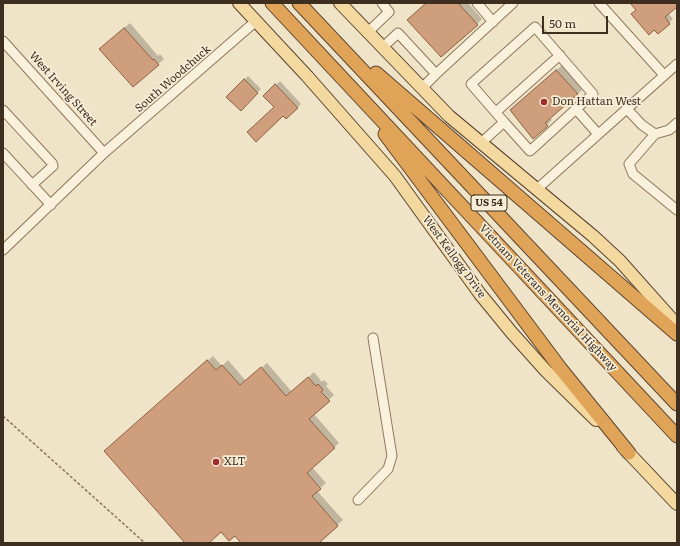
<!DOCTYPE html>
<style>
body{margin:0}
#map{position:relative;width:680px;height:546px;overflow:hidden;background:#f0e4c8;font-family:Literata,serif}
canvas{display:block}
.frame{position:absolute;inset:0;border:4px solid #3d2e20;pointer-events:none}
.scale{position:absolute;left:542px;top:16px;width:66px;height:18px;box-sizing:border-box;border:2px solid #3d2e20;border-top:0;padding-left:5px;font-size:12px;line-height:14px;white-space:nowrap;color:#3d2e20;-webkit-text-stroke:3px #f7eed8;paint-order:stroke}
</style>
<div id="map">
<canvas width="680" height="546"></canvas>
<div class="frame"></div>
<div class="scale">50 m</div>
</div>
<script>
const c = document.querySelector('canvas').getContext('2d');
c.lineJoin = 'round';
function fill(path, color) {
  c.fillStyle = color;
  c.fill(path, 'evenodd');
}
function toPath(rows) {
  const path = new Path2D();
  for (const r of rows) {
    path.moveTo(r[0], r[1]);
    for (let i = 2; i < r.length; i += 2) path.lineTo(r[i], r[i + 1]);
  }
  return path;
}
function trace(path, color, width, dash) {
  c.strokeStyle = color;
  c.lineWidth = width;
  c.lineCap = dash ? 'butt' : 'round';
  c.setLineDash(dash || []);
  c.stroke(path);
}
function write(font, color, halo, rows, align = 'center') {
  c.font = font + ' Literata,serif';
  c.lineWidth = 3.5;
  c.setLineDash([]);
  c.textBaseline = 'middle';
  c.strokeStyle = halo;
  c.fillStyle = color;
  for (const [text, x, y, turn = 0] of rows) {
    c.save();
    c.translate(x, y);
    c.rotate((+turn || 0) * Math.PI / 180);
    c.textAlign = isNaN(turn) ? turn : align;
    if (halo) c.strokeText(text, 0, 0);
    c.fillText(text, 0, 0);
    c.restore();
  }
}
fill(toPath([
 [426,3,468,3,482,19,477,24],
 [631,3,677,3,677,6,668,13,673,19,658,33],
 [130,23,158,56,160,54,164,59,133,86,106,44],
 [562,65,583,89,550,118,552,120,547,125,517,105],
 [248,76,261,89,241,110,228,97],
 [280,81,301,104,286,118,265,96],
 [213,356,222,366,228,360,246,381,267,363,292,392,314,372,322,382,324,380,328,384,326,386,334,395,314,414,339,443,312,467,326,483,317,491,343,520,317,543,242,543,235,534,221,531,207,543,186,543,111,446]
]), '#0003');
const building = toPath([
 [426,3,458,3,478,25,441,57,407,20,426,3],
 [630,3,677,3,677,7,665,17,670,24,658,34,654,30,649,35,631,14,636,10,630,3],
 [124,28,153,60,154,59,159,65,133,87,99,49,124,28],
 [556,70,578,94,545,123,548,126,533,139,510,110,556,70],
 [244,79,258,93,241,111,226,97,244,79],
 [275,84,298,108,286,119,283,116,256,142,247,132,274,107,263,96,275,84],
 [207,360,216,370,222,365,240,385,261,367,286,396,308,377,316,386,318,384,323,390,321,392,330,401,309,419,335,448,307,473,321,489,312,496,338,526,319,543,241,543,235,536,229,541,221,532,209,543,185,543,104,451,207,360]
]);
fill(building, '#cf9f7d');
trace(building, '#8d5f41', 1);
const minor = toPath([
 [477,3,493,22],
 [599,3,664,75],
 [367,33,389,12,382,3],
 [3,41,104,153],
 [382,48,398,33,436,74,422,88],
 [436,74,513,3],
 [627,109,642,125,655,134,669,130,677,123],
 [3,110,52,163,53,166,32,185],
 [496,112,560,55],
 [504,122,471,84,535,27,593,94,576,109],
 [655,134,629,164,633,174,677,210],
 [481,143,504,122,530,151,576,109,598,134],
 [3,153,51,205],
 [537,189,677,64],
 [3,250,104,153,256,21],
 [358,500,388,469,392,456,373,338]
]);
const major = toPath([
 [239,3,307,76,395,176,480,294,512,333,546,371,596,420],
 [340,3,449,116,593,236,620,261,677,325],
 [623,447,677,504]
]);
const highway = toPath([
 [272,3,677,436],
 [299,3,677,404],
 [376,73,677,334],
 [385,134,560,368,629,453]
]);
trace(minor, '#8d765c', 11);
trace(major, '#5b4430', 14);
trace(highway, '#5b4430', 15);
trace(toPath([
 [3,416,145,543]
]), '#8d765c', 1.5, [3, 2]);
trace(minor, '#faf1dc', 9);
trace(major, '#f3d9a0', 12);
trace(highway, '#e0a458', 13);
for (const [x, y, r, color] of [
 [544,102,4,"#9e2a2b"],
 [216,462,4,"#9e2a2b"]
]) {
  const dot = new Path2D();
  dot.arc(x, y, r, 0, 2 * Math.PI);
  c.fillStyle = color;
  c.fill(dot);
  trace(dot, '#f7eed8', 1.5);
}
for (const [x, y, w] of [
 [489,203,36]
]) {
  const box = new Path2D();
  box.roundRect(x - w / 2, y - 8, w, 16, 3);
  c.fillStyle = '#f7eed8';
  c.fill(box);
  trace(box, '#3d2e20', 1);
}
write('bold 10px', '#3d2e20', null, [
 ["US 54",489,203]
]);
write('11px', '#3d2e20', '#f7eed8', [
 ["South Woodchuck",173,79,-41],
 ["West Irving Street",63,89,48],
 ["West Kellogg Drive",454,257,54],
 ["Vietnam Veterans Memorial Highway",548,298,47]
]);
write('11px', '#3d2e20', '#f7eed8', [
 ["Don Hattan West",552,102],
 ["XLT",224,462]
], 'left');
</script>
